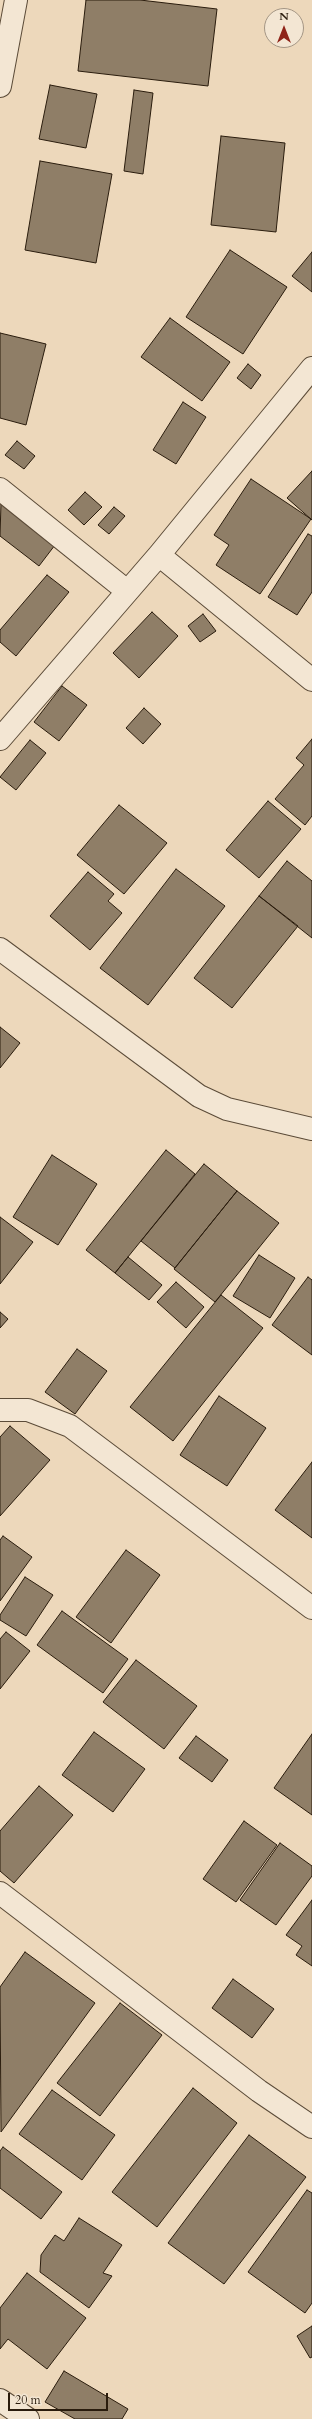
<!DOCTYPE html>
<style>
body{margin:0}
#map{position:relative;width:312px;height:2419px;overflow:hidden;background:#edd8bb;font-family:Cardo,serif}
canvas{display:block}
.north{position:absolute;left:264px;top:8px;width:40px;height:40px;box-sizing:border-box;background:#f3e6d3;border:1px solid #a39584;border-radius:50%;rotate:0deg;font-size:11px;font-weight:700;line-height:16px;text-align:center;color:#2a1c0d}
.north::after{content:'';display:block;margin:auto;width:14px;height:18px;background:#8f2418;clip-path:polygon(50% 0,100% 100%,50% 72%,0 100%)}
.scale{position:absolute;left:8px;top:2393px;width:100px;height:18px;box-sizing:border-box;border:2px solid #2a1c0d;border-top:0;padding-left:5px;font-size:12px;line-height:14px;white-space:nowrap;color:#2a1c0d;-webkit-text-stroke:3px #f3e6d3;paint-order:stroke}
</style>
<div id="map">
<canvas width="312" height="2419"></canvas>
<div class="north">N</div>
<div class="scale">20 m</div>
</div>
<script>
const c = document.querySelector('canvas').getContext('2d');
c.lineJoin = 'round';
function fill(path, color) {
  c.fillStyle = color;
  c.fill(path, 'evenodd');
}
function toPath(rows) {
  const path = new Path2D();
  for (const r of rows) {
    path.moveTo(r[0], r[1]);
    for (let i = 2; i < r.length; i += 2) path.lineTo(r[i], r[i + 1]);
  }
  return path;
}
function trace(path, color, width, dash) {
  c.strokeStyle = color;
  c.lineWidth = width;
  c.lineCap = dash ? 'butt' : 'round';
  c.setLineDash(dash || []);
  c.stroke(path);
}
const building = toPath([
 [86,0,140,0,217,9,208,86,78,71,86,0],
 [50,85,97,94,86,148,39,139,50,85],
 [134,90,153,93,143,174,124,171,134,90],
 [221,136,285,143,276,232,211,225,221,136],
 [40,161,112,174,96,263,25,250,40,161],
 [230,250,287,287,243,354,186,317,230,250],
 [312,252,312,292,292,276,312,252],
 [170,318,230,362,202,401,141,357,170,318],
 [0,333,46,344,26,425,0,418,0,333],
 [248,364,261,375,251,389,237,378,248,364],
 [183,402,206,417,176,464,153,450,183,402],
 [17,441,35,456,24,469,5,455,17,441],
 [312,471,312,520,287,498,312,471],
 [251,479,311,519,260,594,216,565,229,545,214,535,251,479],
 [85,492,102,507,84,525,68,510,85,492],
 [1,503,55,545,39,566,0,536,1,503],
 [114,507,125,516,109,534,98,525,114,507],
 [308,534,312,536,312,592,297,615,268,597,308,534],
 [47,575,69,592,16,656,0,642,0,630,47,575],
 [152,612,178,636,139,678,113,653,152,612],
 [203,614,216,631,200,642,188,626,203,614],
 [62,686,87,705,59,741,34,722,62,686],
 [144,708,161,724,143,744,126,728,144,708],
 [312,739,312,816,305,825,275,799,304,765,296,758,312,739],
 [30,740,46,753,16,790,0,777,30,740],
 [268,801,301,829,259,878,226,850,268,801],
 [119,805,167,843,124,894,77,855,119,805],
 [287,861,312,881,312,938,259,896,287,861],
 [176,869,225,906,148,1005,100,968,176,869],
 [88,872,114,894,108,901,122,913,90,950,50,916,88,872],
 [259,896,298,926,232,1008,194,978,259,896],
 [0,1027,20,1043,0,1068,0,1027],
 [166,1150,195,1174,115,1273,86,1250,166,1150],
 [52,1155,97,1184,58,1245,13,1217,52,1155],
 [204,1164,237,1191,175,1268,141,1241,204,1164],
 [237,1191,279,1223,215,1302,174,1269,237,1191],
 [0,1217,33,1242,0,1284,0,1217],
 [259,1255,295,1278,270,1318,233,1296,259,1255],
 [128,1257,162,1285,149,1300,115,1273,128,1257],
 [308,1277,312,1280,312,1355,272,1325,308,1277],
 [176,1282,204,1307,186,1328,157,1302,176,1282],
 [221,1295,263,1328,173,1441,130,1407,221,1295],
 [0,1312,8,1319,0,1328,0,1312],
 [77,1349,107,1371,75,1414,45,1392,77,1349],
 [219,1396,266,1428,227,1486,180,1455,219,1396],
 [10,1426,50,1460,0,1516,0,1437,10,1426],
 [312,1462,312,1538,275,1510,312,1462],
 [3,1536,32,1557,0,1601,0,1540,3,1536],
 [126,1550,160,1575,111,1643,76,1617,126,1550],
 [25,1577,53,1595,26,1636,0,1620,0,1615,25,1577],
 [62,1611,128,1659,103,1693,37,1645,62,1611],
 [6,1632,30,1651,0,1689,0,1639,6,1632],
 [136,1660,197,1706,164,1749,103,1702,136,1660],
 [94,1732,145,1769,113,1812,62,1775,94,1732],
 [312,1734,312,1815,274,1788,312,1734],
 [196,1736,228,1760,212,1782,179,1758,196,1736],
 [39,1786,73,1815,14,1883,0,1871,0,1831,39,1786],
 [244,1821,277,1845,236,1902,203,1879,244,1821],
 [280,1843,312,1866,312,1876,276,1925,240,1900,280,1843],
 [312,1900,312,1966,296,1955,302,1946,286,1935,312,1900],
 [25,1952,95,2003,1,2132,0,1987,25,1952],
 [233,1979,274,2009,252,2038,212,2008,233,1979],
 [120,2003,162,2035,100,2116,57,2083,120,2003],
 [193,2088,237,2123,157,2227,112,2192,193,2088],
 [52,2090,115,2135,82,2180,19,2134,52,2090],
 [249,2135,306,2177,224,2284,168,2243,249,2135],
 [3,2147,62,2192,41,2219,0,2188,0,2151,3,2147],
 [307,2190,312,2193,312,2303,305,2313,248,2272,307,2190],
 [79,2218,122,2245,103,2273,112,2276,89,2308,40,2272,41,2255,55,2235,64,2241,79,2218],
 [27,2273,86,2318,47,2369,8,2339,0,2349,0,2308,27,2273],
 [312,2326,312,2357,310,2358,297,2336,312,2326],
 [64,2371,128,2409,122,2419,75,2419,45,2402,64,2371]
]);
fill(building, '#8f7e67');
trace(building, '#2a1c0d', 1);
const street = toPath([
 [0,86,16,0],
 [0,489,127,591],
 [159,555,312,680],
 [0,739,159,555,312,368],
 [0,949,199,1096,227,1109,312,1129],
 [0,1410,28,1410,70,1426,312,1608],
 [0,1893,259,2091,312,2127],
 [0,2400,28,2419]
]);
trace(street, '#5b4b38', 24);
trace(street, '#f3e6d3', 22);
</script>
